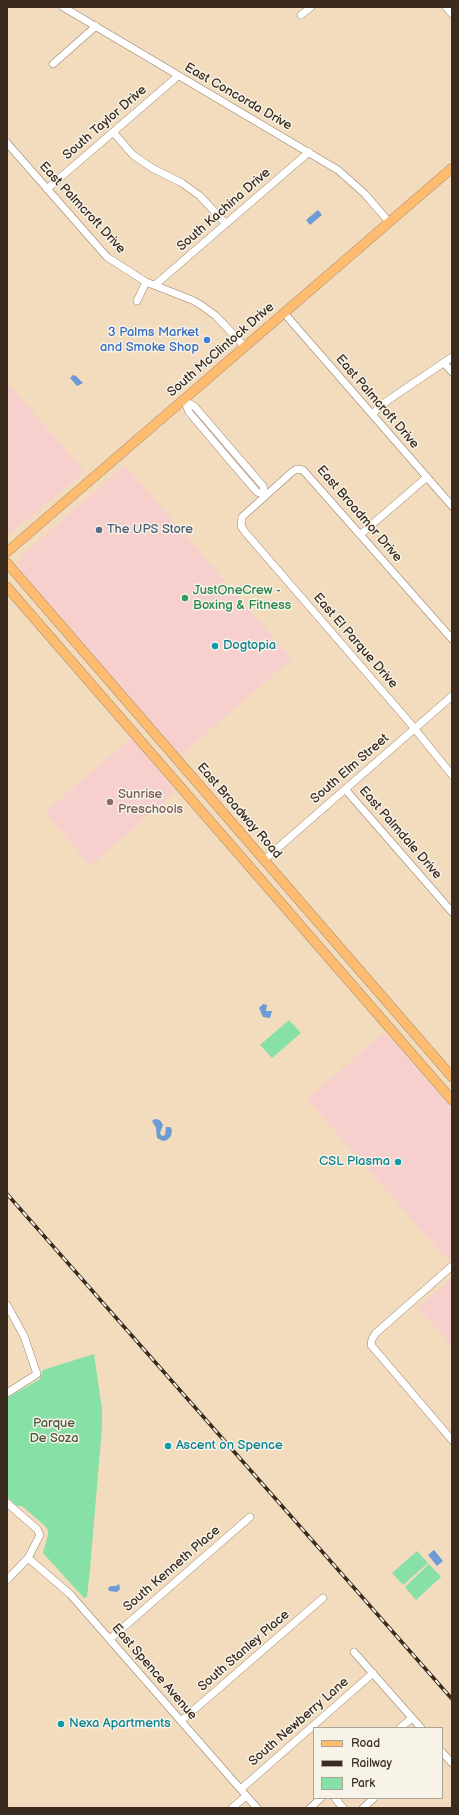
<!DOCTYPE html>
<style>
body{margin:0}
#map{position:relative;width:459px;height:1815px;overflow:hidden;background:#f2dcbd;font-family:"Balsamiq Sans",sans-serif}
canvas{display:block}
.frame{position:absolute;inset:0;border:8px solid #3b2a1e;pointer-events:none}
.legend{position:absolute;left:313px;top:1727px;width:130px;height:72px;box-sizing:border-box;background:#f7f3e8;border:1px solid #aca397;margin:0;padding:5px 7px;list-style:none;font-size:12px;color:#3b2a1e}
.legend li{display:flex;align-items:center;gap:8px;height:20px}
.legend b{width:20px;border:1px solid #aca397}
</style>
<div id="map">
<canvas width="459" height="1815"></canvas>
<div class="frame"></div>
<ul class="legend">
<li><b style="height:5px;background:#febc70"></b>Road</li>
<li><b style="height:5px;background:#3b2a1e"></b>Railway</li>
<li><b style="height:11px;background:#87e0a5"></b>Park</li>
</ul>
</div>
<script>
const c = document.querySelector('canvas').getContext('2d');
c.lineJoin = 'round';
function fill(path, color) {
  c.fillStyle = color;
  c.fill(path, 'evenodd');
}
function toPath(rows) {
  const path = new Path2D();
  for (const r of rows) {
    path.moveTo(r[0], r[1]);
    for (let i = 2; i < r.length; i += 2) path.lineTo(r[i], r[i + 1]);
  }
  return path;
}
function trace(path, color, width, dash) {
  c.strokeStyle = color;
  c.lineWidth = width;
  c.lineCap = dash ? 'butt' : 'round';
  c.setLineDash(dash || []);
  c.stroke(path);
}
function write(font, color, halo, rows, align = 'center') {
  c.font = font + ' "Balsamiq Sans",sans-serif';
  c.lineWidth = 3;
  c.setLineDash([]);
  c.textBaseline = 'middle';
  c.strokeStyle = halo;
  c.fillStyle = color;
  for (const [text, x, y, turn = 0] of rows) {
    c.save();
    c.translate(x, y);
    c.rotate((+turn || 0) * Math.PI / 180);
    c.textAlign = isNaN(turn) ? turn : align;
    if (halo) c.strokeText(text, 0, 0);
    c.fillText(text, 0, 0);
    c.restore();
  }
}
fill(toPath([
 [7,382,85,472,7,536],
 [125,465,292,659,180,756,21,571,18,562,22,555],
 [131,738,176,791,90,866,45,812],
 [385,1032,452,1108,452,1258,448,1261,307,1099],
 [452,1278,452,1347,418,1307]
]), '#f7d0ce');
fill(toPath([
 [289,1020,301,1033,272,1058,260,1045],
 [94,1354,102,1409,102,1427,90,1569,87,1597,84,1598,43,1553,48,1535,48,1530,45,1526,22,1506,17,1506,7,1497,7,1398,40,1379,43,1370],
 [417,1551,428,1563,403,1585,392,1573],
 [429,1564,441,1577,416,1600,405,1587]
]), '#87e0a5');
fill(toPath([
 [318,210,322,215,310,225,306,220],
 [73,375,76,376,83,383,77,386,70,378],
 [263,1004,267,1005,266,1011,272,1011,270,1018,263,1017,259,1008],
 [155,1119,160,1120,163,1125,160,1133,162,1136,165,1135,166,1127,170,1127,172,1130,171,1136,167,1140,163,1141,157,1138,156,1128,152,1121],
 [434,1550,443,1561,437,1566,428,1555],
 [119,1584,120,1589,117,1592,109,1591,108,1588,111,1586,116,1586]
]), '#6c9bd5');
const minor = toPath([
 [63,7,338,170,365,194,389,222],
 [446,7,452,14],
 [301,15,311,7],
 [53,64,96,26],
 [113,132,133,155,152,168,182,183,200,196,226,224],
 [7,143,107,257,146,282,192,300,201,305,216,316,245,347],
 [47,189,178,76],
 [155,285,309,152],
 [137,301,146,282],
 [284,313,452,506],
 [444,363,452,372],
 [184,400,195,407,263,486,265,495,257,492,232,463,189,412,184,400],
 [372,414,387,401,452,357],
 [361,534,427,477],
 [452,639,303,470,297,469,292,472,242,517,241,526,245,532,410,723,452,775],
 [345,789,452,912],
 [264,860,452,696],
 [452,1266,376,1333,372,1339,371,1345,452,1440],
 [7,1305,24,1336,37,1374,7,1393],
 [7,1503,37,1529,40,1535,28,1558,7,1580],
 [28,1558,70,1594,257,1808],
 [110,1639,250,1517],
 [354,1652,421,1728],
 [181,1721,323,1598],
 [400,1728,412,1718],
 [442,1752,452,1763],
 [241,1789,373,1673],
 [335,1798,343,1808],
 [232,1808,246,1796],
 [310,1808,321,1798],
 [363,1808,374,1798]
]);
const major = toPath([
 [7,552,452,168],
 [7,563,452,1077],
 [7,587,452,1100]
]);
trace(minor, '#96836e', 8);
trace(major, '#96836e', 10);
trace(minor, '#fff', 7);
trace(major, '#febc70', 9);
const rail = toPath([
 [7,1194,452,1699]
]);
trace(rail, '#3b2a1e', 3.5);
trace(rail, '#f7f3e8', 2, [6]);
for (const [x, y, r, color] of [
 [207,340,4,"#3f7fe0"],
 [99,530,4,"#5c6f8a"],
 [185,598,4,"#2e9e5b"],
 [215,646,4,"#0f9aa8"],
 [110,802,4,"#8d6e63"],
 [398,1162,4,"#0f9aa8"],
 [168,1446,4,"#0f9aa8"],
 [61,1724,4,"#0f9aa8"]
]) {
  const dot = new Path2D();
  dot.arc(x, y, r, 0, 2 * Math.PI);
  c.fillStyle = color;
  c.fill(dot);
  trace(dot, '#f7f3e8', 1.5);
}
write('13px', '#3b2a1e', '#f7f3e8', [
 ["East Concorda Drive",238,97,30],
 ["South Taylor Drive",105,123,-41],
 ["East Palmcroft Drive",82,208,47],
 ["South Kachina Drive",224,210,-41],
 ["South McClintock Drive",221,350,-41],
 ["East Palmcroft Drive",377,402,49],
 ["East Broadmor Drive",359,514,49],
 ["East El Parque Drive",355,641,49],
 ["South Elm Street",350,769,-41],
 ["East Broadway Road",239,811,49],
 ["East Palmdale Drive",400,833,49],
 ["South Kenneth Place",172,1569,-41],
 ["South Stanley Place",244,1651,-41],
 ["East Spence Avenue",154,1672,49],
 ["South Newberry Lane",299,1722,-41]
]);
write('13px', '#366cbe', '#f7f3e8', [
 ["3 Palms Market",199,333],
 ["and Smoke Shop",199,348]
], 'right');
write('13px', '#4e5e75', '#f7f3e8', [
 ["The UPS Store",107,530]
], 'left');
write('13px', '#27864d', '#f7f3e8', [
 ["JustOneCrew -",193,591],
 ["Boxing & Fitness",193,606]
], 'left');
write('13px', '#0d838f', '#f7f3e8', [
 ["Dogtopia",223,646],
 ["CSL Plasma",390,1162,"right"],
 ["Ascent on Spence",176,1446],
 ["Nexa Apartments",69,1724]
], 'left');
write('13px', '#785e54', '#f7f3e8', [
 ["Sunrise",118,795],
 ["Preschools",118,810]
], 'left');
write('13px', '#4e5840', '#f7f3e8', [
 ["Parque",54,1424],
 ["De Soza",54,1439]
]);
</script>
